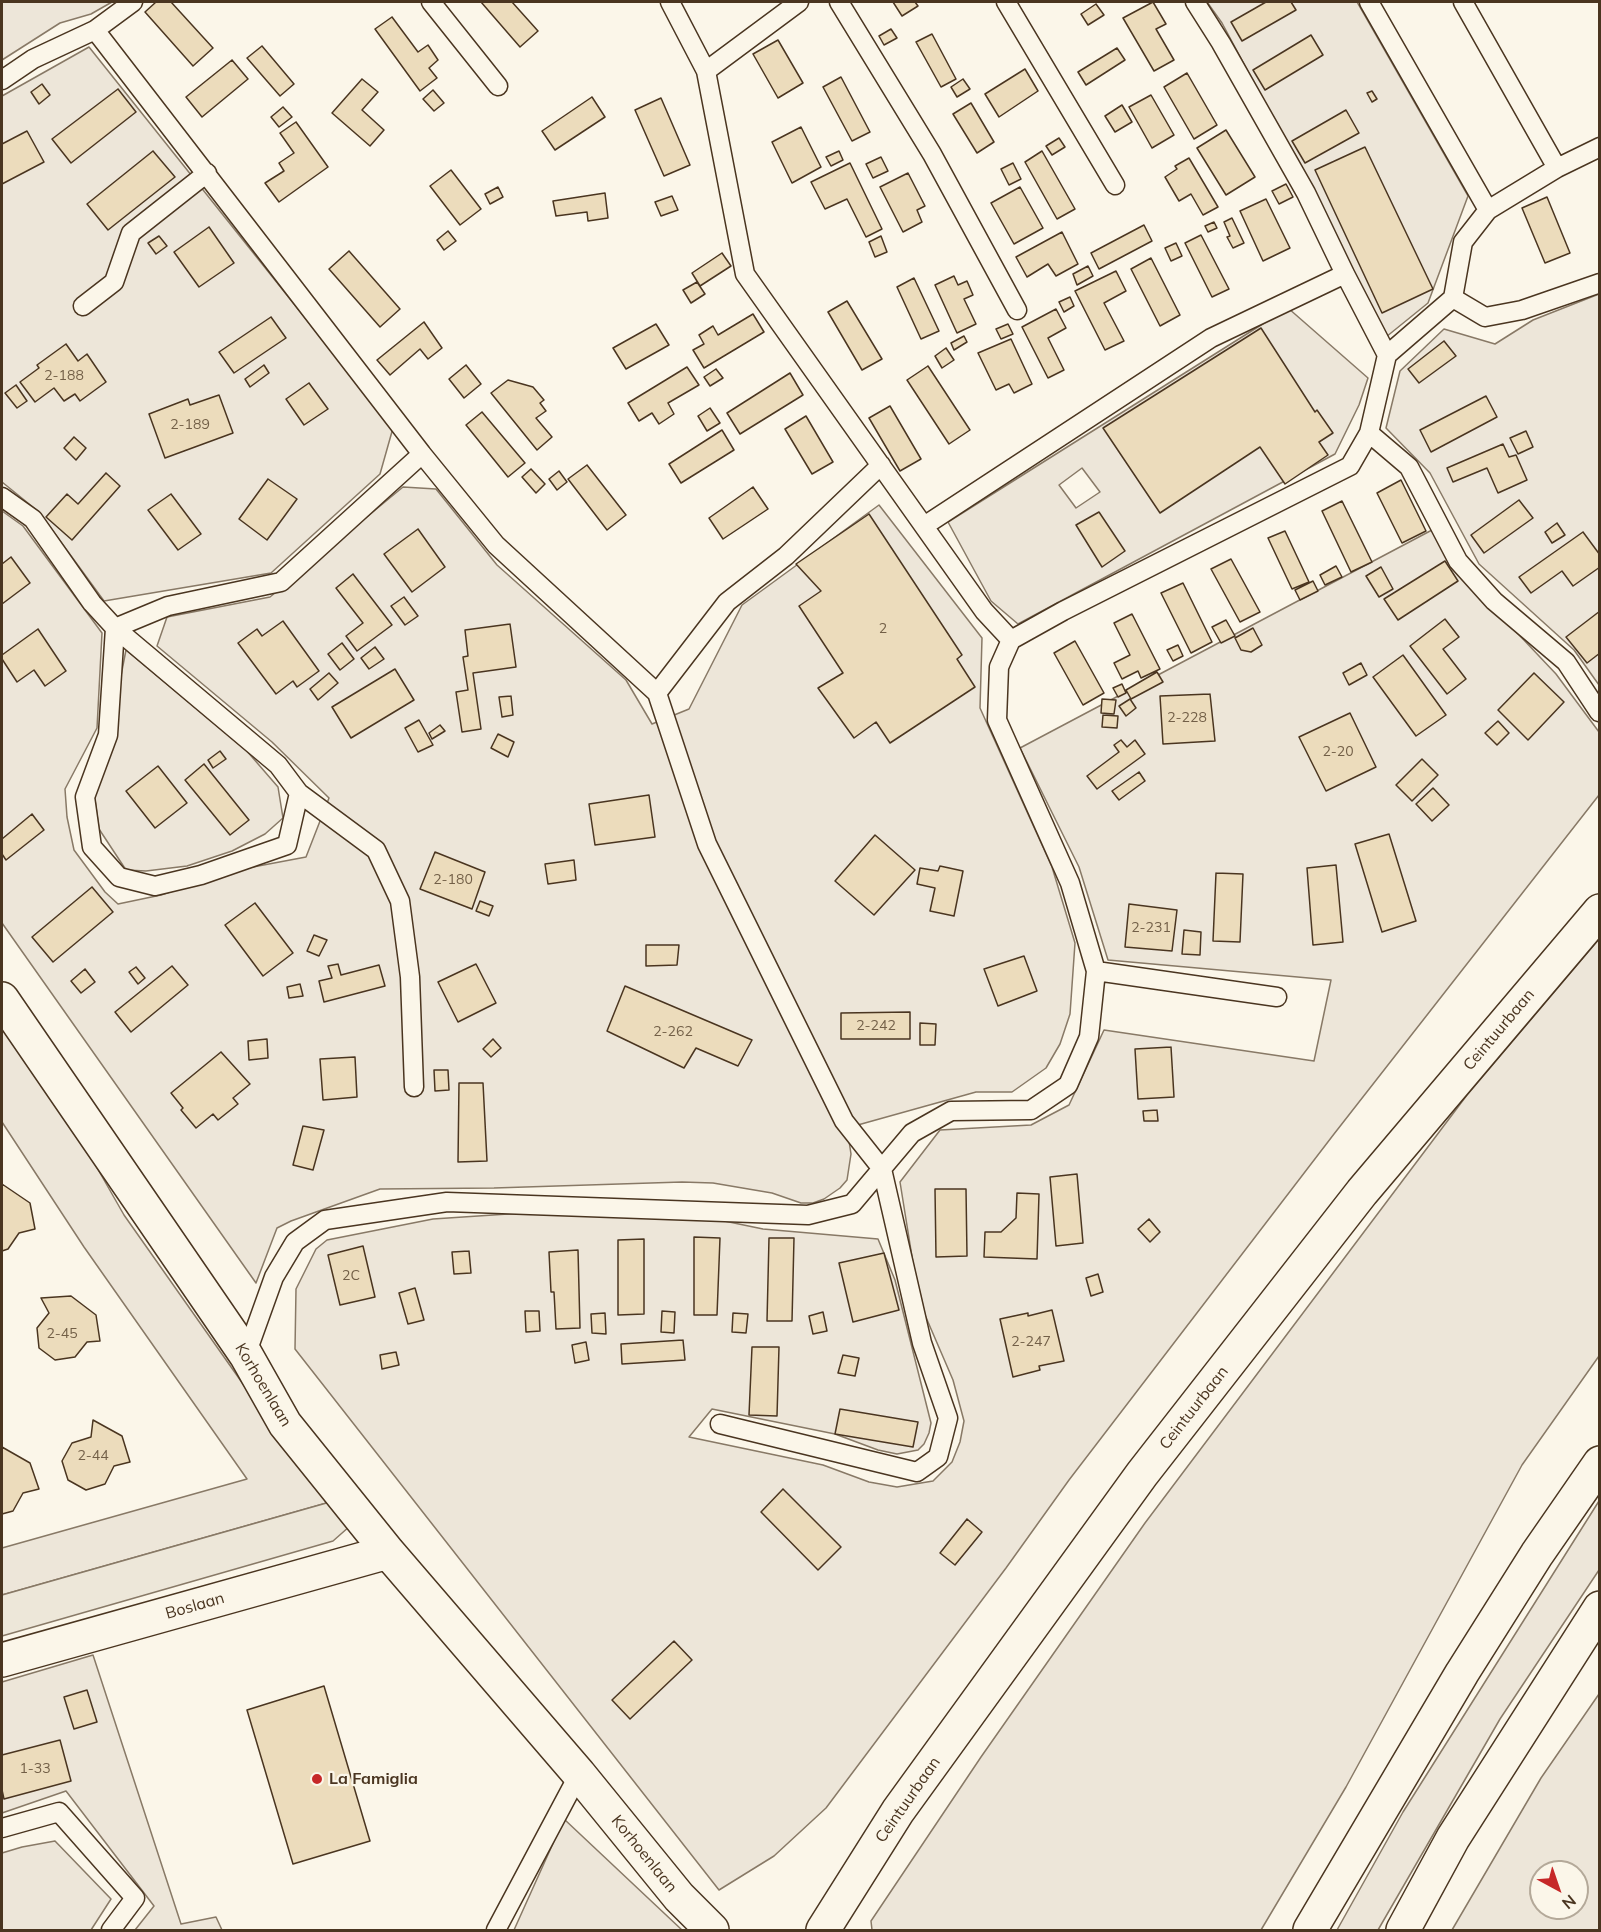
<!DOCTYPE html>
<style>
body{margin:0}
#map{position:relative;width:1601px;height:1932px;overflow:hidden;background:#fbf6e9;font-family:Mulish,sans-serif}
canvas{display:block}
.frame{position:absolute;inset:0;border:3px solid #4a3520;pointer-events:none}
.north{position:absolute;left:1529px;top:1860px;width:60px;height:60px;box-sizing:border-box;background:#fbf6e9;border:2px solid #b4a999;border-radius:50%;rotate:140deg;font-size:16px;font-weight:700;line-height:24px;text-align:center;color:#4a3520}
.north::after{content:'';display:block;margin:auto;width:21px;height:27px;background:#c62828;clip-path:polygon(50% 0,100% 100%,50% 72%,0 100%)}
</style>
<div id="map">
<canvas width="1601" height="1932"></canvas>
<div class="frame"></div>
<div class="north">N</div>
</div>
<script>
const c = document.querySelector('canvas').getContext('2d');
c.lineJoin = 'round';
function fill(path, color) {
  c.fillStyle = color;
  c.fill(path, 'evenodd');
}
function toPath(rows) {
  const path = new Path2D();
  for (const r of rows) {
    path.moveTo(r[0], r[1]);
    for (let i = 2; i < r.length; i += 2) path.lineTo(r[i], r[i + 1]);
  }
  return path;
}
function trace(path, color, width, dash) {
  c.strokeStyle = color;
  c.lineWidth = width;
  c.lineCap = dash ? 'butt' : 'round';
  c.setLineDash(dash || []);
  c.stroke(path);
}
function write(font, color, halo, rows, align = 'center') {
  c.font = font + ' Mulish,sans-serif';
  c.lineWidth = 4.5;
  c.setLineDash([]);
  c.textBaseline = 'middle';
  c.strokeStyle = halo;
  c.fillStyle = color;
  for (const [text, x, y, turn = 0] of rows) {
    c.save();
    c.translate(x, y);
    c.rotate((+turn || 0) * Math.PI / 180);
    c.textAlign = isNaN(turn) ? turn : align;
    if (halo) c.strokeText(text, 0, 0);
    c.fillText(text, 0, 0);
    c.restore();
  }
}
const green = toPath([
 [2,2,112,2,91,14,60,23,2,60,2,2],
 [1207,2,1357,2,1468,196,1428,303,1386,337,1317,200,1222,23,1207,2],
 [89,47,393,428,380,474,271,573,104,601,39,512,2,482,2,96,89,47],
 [1599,294,1599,685,1574,650,1479,564,1430,473,1386,428,1400,371,1444,329,1495,344,1533,320,1599,294],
 [1288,308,1368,378,1359,405,1335,454,1018,624,991,601,948,522,1288,308],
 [1082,468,1100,492,1076,508,1059,485,1082,468],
 [403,487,436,489,497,565,626,680,652,724,689,709,742,605,879,505,982,638,980,708,1052,867,1075,943,1070,1014,1060,1044,1046,1068,1012,1092,976,1092,847,1128,851,1154,847,1180,840,1188,824,1199,813,1203,801,1203,772,1193,713,1183,682,1182,494,1188,380,1189,291,1221,277,1228,256,1283,2,923,2,511,23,526,102,633,97,728,65,789,67,817,74,850,105,892,118,904,161,895,237,870,306,857,329,798,272,742,157,646,167,617,270,597,403,487],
 [1432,530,1471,584,1556,674,1599,732,1599,795,1334,1134,1069,1480,1006,1568,826,1808,774,1856,719,1890,295,1349,296,1289,316,1249,327,1240,433,1219,523,1213,705,1217,763,1229,878,1239,895,1280,931,1423,929,1433,924,1444,918,1450,897,1454,878,1450,835,1434,712,1409,689,1437,823,1465,869,1482,897,1487,933,1481,952,1462,960,1442,964,1421,953,1380,925,1315,913,1263,900,1182,940,1130,1031,1125,1069,1105,1104,1030,1314,1061,1331,980,1108,960,1079,867,1020,748,1432,530],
 [126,650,246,750,278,787,283,818,265,834,232,851,187,866,146,871,126,870,99,829,94,792,118,691,126,650],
 [1599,939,1599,1356,1522,1465,1346,1787,1261,1930,872,1930,871,1921,981,1757,1145,1523,1467,1095,1599,939],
 [2,1017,55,1094,124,1215,305,1472,330,1502,2,1595,2,1548,247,1479,84,1247,2,1122,2,1017],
 [1599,1501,1599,1570,1500,1719,1378,1930,1337,1930,1403,1812,1599,1501],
 [93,1655,181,1924,216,1917,222,1930,135,1930,154,1906,66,1791,2,1813,2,1682,93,1655],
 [1599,1694,1599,1930,1452,1930,1541,1778,1599,1694],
 [1541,1872,1577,1872,1577,1908,1541,1908,1541,1872],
 [564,1819,682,1930,514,1930,564,1819],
 [55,1841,111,1899,91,1930,2,1930,2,1853,22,1847,55,1841]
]);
fill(green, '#ede6d9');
trace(green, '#887966', 1.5);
const parking = toPath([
 [330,1502,350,1526,333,1541,2,1636,2,1595,330,1502]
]);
fill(parking, '#ede7d9');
trace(parking, '#887966', 1.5);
const building = toPath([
 [156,2,171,2,213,48,193,66,145,12,156,2],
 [481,2,512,2,538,31,520,47,481,2],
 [893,2,915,2,918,6,902,16,893,2],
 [1153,2,1166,24,1156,29,1174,60,1154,71,1123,18,1153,2],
 [1266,2,1291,2,1296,10,1242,41,1231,22,1266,2],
 [1096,4,1104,15,1088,25,1081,14,1096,4],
 [392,17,418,52,428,45,438,60,429,68,437,78,420,91,375,29,392,17],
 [891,29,897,38,884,45,879,36,891,29],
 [932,34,956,79,941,87,916,42,932,34],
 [1311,35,1323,55,1265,90,1253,70,1311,35],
 [778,40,803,83,778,98,753,54,778,40],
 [262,46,294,84,280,96,247,58,262,46],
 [1117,48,1125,60,1086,85,1078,72,1117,48],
 [232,60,248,79,202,117,186,97,232,60],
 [1025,69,1038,91,999,117,985,94,1025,69],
 [1187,73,1217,125,1194,139,1164,87,1187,73],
 [841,77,870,132,852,141,823,87,841,77],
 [362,79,378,92,362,110,384,130,370,146,332,113,362,79],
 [963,79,970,89,957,97,951,87,963,79],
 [42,84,50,95,39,104,31,92,42,84],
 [118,89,136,112,71,163,52,139,118,89],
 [433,90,444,103,434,111,423,99,433,90],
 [1372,91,1377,99,1372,102,1367,93,1372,91],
 [1151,95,1174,135,1152,148,1129,107,1151,95],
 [592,97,605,117,555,150,542,131,592,97],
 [661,98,690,165,664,176,635,110,661,98],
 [971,103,994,142,977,153,953,114,971,103],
 [1122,105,1132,122,1115,132,1105,116,1122,105],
 [283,107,292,117,279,127,271,117,283,107],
 [1346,110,1359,133,1305,163,1292,141,1346,110],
 [296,122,328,167,279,202,265,183,284,171,279,163,294,153,280,133,296,122],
 [801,127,821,167,792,183,772,142,801,127],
 [1226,130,1255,177,1226,195,1197,148,1226,130],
 [27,131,44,162,2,184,2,144,27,131],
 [1059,138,1065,147,1052,155,1046,146,1059,138],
 [1365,147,1433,289,1382,313,1315,170,1365,147],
 [153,151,175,177,108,230,87,204,153,151],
 [839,151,843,160,831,166,826,157,839,151],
 [1042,151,1075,209,1057,219,1025,162,1042,151],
 [881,157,888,171,873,178,866,164,881,157],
 [1189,158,1218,207,1203,215,1191,194,1179,201,1165,177,1177,169,1175,166,1189,158],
 [850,163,882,229,866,237,847,199,825,209,811,182,850,163],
 [1013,163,1021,179,1009,185,1001,169,1013,163],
 [451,170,481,209,460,225,430,186,451,170],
 [908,173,925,206,917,210,922,222,903,232,880,187,908,173],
 [1286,184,1293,197,1279,204,1272,191,1286,184],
 [498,187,503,197,490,204,485,194,498,187],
 [1020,187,1043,228,1014,244,991,203,1020,187],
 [605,193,608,218,588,221,587,212,556,216,553,201,605,193],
 [672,196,678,210,661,216,655,202,672,196],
 [1547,197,1570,253,1545,263,1522,208,1547,197],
 [1266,199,1290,248,1263,261,1240,211,1266,199],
 [1232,218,1244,243,1233,248,1227,237,1230,236,1224,222,1232,218],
 [1214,222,1217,228,1208,232,1205,226,1214,222],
 [1144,225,1152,241,1099,269,1091,253,1144,225],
 [209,227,234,263,199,287,174,252,209,227],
 [448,231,456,241,444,250,437,240,448,231],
 [1062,232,1078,264,1056,276,1048,264,1027,277,1016,257,1062,232],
 [1201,235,1229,289,1212,297,1185,243,1201,235],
 [159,236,167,246,156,254,148,243,159,236],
 [881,236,887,252,875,257,869,242,881,236],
 [1176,243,1182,256,1171,261,1165,248,1176,243],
 [349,251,400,309,380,327,329,269,349,251],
 [722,253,731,266,700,286,692,273,722,253],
 [1151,258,1180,315,1160,326,1131,269,1151,258],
 [1088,266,1093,276,1077,285,1073,274,1088,266],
 [1116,271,1126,291,1104,303,1124,341,1105,350,1075,291,1116,271],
 [954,276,958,285,967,281,973,295,964,299,976,324,957,333,935,285,954,276],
 [914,278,939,331,921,339,897,287,914,278],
 [697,282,705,294,691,303,683,290,697,282],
 [1070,297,1074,306,1064,312,1059,302,1070,297],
 [847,301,882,359,862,370,828,312,847,301],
 [1056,309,1066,328,1048,338,1064,370,1048,378,1022,327,1056,309],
 [753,314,764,332,704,368,693,350,704,344,699,335,713,326,718,335,753,314],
 [271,317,286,338,234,373,219,352,271,317],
 [424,322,442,348,428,359,420,349,390,375,377,360,424,322],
 [656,324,669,345,626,369,613,348,656,324],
 [1008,324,1013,334,1001,339,996,329,1008,324],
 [1261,328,1315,412,1317,410,1333,433,1319,442,1328,455,1285,484,1260,447,1160,513,1103,428,1261,328],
 [964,336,967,342,954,350,951,343,964,336],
 [1011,339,1032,384,1014,393,1009,384,996,390,978,353,1011,339],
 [1444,341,1456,356,1419,383,1408,369,1444,341],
 [66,344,78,361,87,354,106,382,80,401,75,394,64,401,54,388,35,402,20,382,39,368,37,365,66,344],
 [946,348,954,360,942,368,935,356,946,348],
 [264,365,269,373,250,387,245,379,264,365],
 [466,365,481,384,464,398,449,379,466,365],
 [928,366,970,430,949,444,907,380,928,366],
 [687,367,699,385,668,403,674,414,659,424,652,413,639,421,628,403,687,367],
 [716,369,723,378,710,386,704,377,716,369],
 [790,373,803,395,740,434,727,413,790,373],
 [508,380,533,387,544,400,540,403,546,411,536,418,552,437,537,450,491,393,508,380],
 [309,383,328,409,304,425,286,399,309,383],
 [16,385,27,401,17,408,5,393,16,385],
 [219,395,233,433,165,458,149,414,188,399,190,405,219,395],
 [1486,396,1497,417,1431,452,1420,430,1486,396],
 [890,406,921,459,900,471,869,418,890,406],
 [710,408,720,423,707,431,698,416,710,408],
 [482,412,525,463,508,477,466,425,482,412],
 [806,416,833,462,812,474,785,429,806,416],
 [722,430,734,450,681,483,669,464,722,430],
 [1526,431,1533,447,1518,454,1510,438,1526,431],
 [74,437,86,448,76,460,64,448,74,437],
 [1503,444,1509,457,1516,455,1527,480,1498,493,1487,468,1453,482,1447,468,1503,444],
 [587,465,626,515,607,530,568,479,587,465],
 [531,469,545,484,536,493,522,477,531,469],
 [559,471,567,482,557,490,549,479,559,471],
 [106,473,120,486,72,540,46,517,67,494,78,504,106,473],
 [268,479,297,499,267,540,239,519,268,479],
 [1401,480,1426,531,1402,543,1377,493,1401,480],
 [753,487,768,509,723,539,709,518,753,487],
 [171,494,201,534,178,550,148,510,171,494],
 [1519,500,1533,518,1484,553,1471,535,1519,500],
 [1342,501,1372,562,1351,572,1322,511,1342,501],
 [1099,512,1125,551,1102,567,1076,525,1099,512],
 [869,514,962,655,957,659,975,687,890,743,876,722,854,738,818,688,843,673,799,606,821,591,796,564,869,514],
 [1557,523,1565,535,1552,543,1545,532,1557,523],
 [418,529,445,567,412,592,384,554,418,529],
 [1285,531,1309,582,1292,589,1268,538,1285,531],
 [1583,532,1600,555,1600,567,1573,586,1562,571,1531,593,1519,577,1583,532],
 [11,557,30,583,2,604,2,564,11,557],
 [1231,559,1260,612,1240,622,1211,569,1231,559],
 [1445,561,1458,581,1398,620,1384,599,1445,561],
 [1336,566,1342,577,1325,585,1320,575,1336,566],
 [1381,567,1393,589,1379,597,1366,576,1381,567],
 [353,574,392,625,357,651,346,636,363,623,336,588,353,574],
 [1313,581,1318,591,1300,600,1295,590,1313,581],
 [1183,583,1212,642,1191,653,1161,593,1183,583],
 [404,597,418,616,405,625,391,606,404,597],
 [1600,611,1600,653,1587,663,1566,637,1600,611],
 [1132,614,1160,669,1141,678,1138,671,1122,679,1114,663,1130,655,1114,623,1132,614],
 [1445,619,1459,637,1443,649,1466,679,1447,694,1410,646,1445,619],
 [1226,620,1235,636,1221,643,1212,627,1226,620],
 [283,621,319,671,297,687,293,681,276,694,238,643,257,629,262,636,283,621],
 [510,624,516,667,473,673,481,729,462,732,456,692,468,690,463,657,468,656,465,630,510,624],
 [1253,628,1262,645,1251,652,1241,650,1235,638,1253,628],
 [38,629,66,671,45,686,34,670,17,682,2,659,2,655,38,629],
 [1075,641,1104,693,1083,705,1054,653,1075,641],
 [342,643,354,659,340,670,328,654,342,643],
 [1178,645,1183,656,1173,661,1167,650,1178,645],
 [375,647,384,659,369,669,361,658,375,647],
 [1403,655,1446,715,1416,736,1373,677,1403,655],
 [1361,663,1367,675,1349,685,1343,673,1361,663],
 [395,669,414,700,351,738,332,707,395,669],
 [1157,672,1163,682,1131,699,1126,690,1157,672],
 [329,673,338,683,318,700,310,689,329,673],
 [1534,673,1564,702,1528,740,1498,710,1534,673],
 [1122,684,1126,693,1118,697,1113,688,1122,684],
 [1210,694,1215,741,1163,744,1160,696,1210,694],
 [511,696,513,715,502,717,499,697,511,696],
 [1102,699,1116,700,1114,714,1101,713,1102,699],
 [1130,699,1136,708,1126,716,1119,706,1130,699],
 [1350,713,1376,767,1326,791,1299,737,1350,713],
 [1103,715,1118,716,1117,728,1102,727,1103,715],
 [419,720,433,745,418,752,405,728,419,720],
 [1498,721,1509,733,1497,745,1485,733,1498,721],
 [440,725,445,731,432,739,429,733,440,725],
 [498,734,514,742,508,757,491,748,498,734],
 [1121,740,1127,747,1135,740,1145,754,1097,789,1087,776,1119,752,1114,745,1121,740],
 [220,751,226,759,213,768,208,760,220,751],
 [1422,759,1438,775,1412,801,1396,785,1422,759],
 [204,764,249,820,230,835,185,780,204,764],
 [158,766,187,803,155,828,126,791,158,766],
 [1139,772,1145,781,1119,800,1112,791,1139,772],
 [1433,788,1449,805,1432,821,1416,804,1433,788],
 [649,795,655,837,595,845,589,804,649,795],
 [32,814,44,830,6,860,2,854,2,839,32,814],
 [1389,834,1416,921,1382,932,1355,844,1389,834],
 [875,835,915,870,874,915,835,881,875,835],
 [435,852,485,872,472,909,420,889,435,852],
 [574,860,576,880,548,884,545,864,574,860],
 [1336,865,1343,942,1313,945,1307,868,1336,865],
 [940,866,963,871,954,916,930,911,935,888,917,884,920,868,938,871,940,866],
 [1216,873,1243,874,1240,942,1213,941,1216,873],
 [92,887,113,912,53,962,32,937,92,887],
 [480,901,493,906,489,916,476,911,480,901],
 [255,903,293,953,263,976,225,925,255,903],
 [1129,904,1177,910,1172,951,1125,947,1129,904],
 [1184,930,1201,932,1200,955,1182,954,1184,930],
 [314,935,327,940,319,956,307,951,314,935],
 [646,945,679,945,677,965,646,966,646,945],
 [1024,956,1037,991,998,1006,984,969,1024,956],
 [338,964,341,975,379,965,385,986,324,1002,319,981,332,978,328,966,338,964],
 [476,964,496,1003,458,1022,438,982,476,964],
 [172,966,188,985,131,1032,115,1012,172,966],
 [136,967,145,978,138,984,129,972,136,967],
 [85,969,95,982,81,993,71,981,85,969],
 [300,984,303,996,289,998,287,987,300,984],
 [625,986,752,1040,738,1066,696,1048,684,1068,607,1031,625,986],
 [910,1012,910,1039,841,1039,841,1013,910,1012],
 [920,1023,936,1024,935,1045,920,1045,920,1023],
 [267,1039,268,1058,249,1060,248,1041,267,1039],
 [493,1039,501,1048,491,1057,483,1049,493,1039],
 [1171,1047,1174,1097,1138,1099,1135,1049,1171,1047],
 [221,1052,250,1084,233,1098,238,1104,218,1120,213,1114,196,1128,181,1110,183,1108,171,1093,221,1052],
 [355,1057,357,1097,323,1100,320,1059,355,1057],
 [434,1070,448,1070,449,1090,435,1091,434,1070],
 [459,1083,483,1083,487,1161,458,1162,459,1083],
 [1157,1110,1158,1121,1144,1121,1143,1111,1157,1110],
 [303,1126,324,1130,313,1170,293,1165,303,1126],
 [1077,1174,1083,1243,1056,1246,1050,1177,1077,1174],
 [2,1184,30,1203,35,1229,19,1233,8,1249,2,1251,2,1184],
 [935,1189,966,1189,967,1256,936,1257,935,1189],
 [1017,1193,1039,1194,1037,1259,984,1257,985,1232,1001,1232,1016,1218,1017,1193],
 [1149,1219,1160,1232,1150,1242,1138,1229,1149,1219],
 [694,1237,720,1238,717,1315,694,1315,694,1237],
 [769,1238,794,1238,792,1321,767,1321,769,1238],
 [644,1239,644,1314,618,1315,618,1240,644,1239],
 [363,1246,375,1297,340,1305,328,1255,363,1246],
 [578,1250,580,1328,556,1329,554,1292,551,1292,549,1252,578,1250],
 [469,1251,471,1273,454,1274,452,1252,469,1251],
 [884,1253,899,1310,853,1322,839,1263,884,1253],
 [1098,1274,1103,1292,1091,1296,1086,1278,1098,1274],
 [415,1288,424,1320,408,1324,399,1293,415,1288],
 [71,1296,96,1315,100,1341,87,1342,75,1357,55,1360,39,1348,37,1328,49,1313,41,1298,71,1296],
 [1052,1310,1064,1361,1039,1366,1040,1370,1013,1377,1000,1319,1028,1313,1028,1316,1052,1310],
 [525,1311,539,1311,540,1331,526,1332,525,1311],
 [662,1311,675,1312,674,1333,661,1332,662,1311],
 [823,1312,827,1331,813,1334,809,1316,823,1312],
 [605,1313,606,1334,592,1333,591,1314,605,1313],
 [733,1313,748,1314,746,1333,732,1332,733,1313],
 [683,1340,685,1360,622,1364,621,1344,683,1340],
 [586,1342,589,1360,575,1363,572,1345,586,1342],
 [752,1347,779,1347,777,1416,749,1415,752,1347],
 [396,1352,399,1365,382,1369,380,1355,396,1352],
 [843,1355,859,1358,855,1376,838,1373,843,1355],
 [840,1409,918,1422,913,1447,835,1434,840,1409],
 [93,1420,122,1436,130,1462,114,1466,105,1484,86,1490,68,1480,62,1461,72,1443,91,1437,93,1420],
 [2,1447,30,1463,39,1489,23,1493,13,1511,2,1514,2,1447],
 [783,1489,841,1547,818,1570,761,1512,783,1489],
 [967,1519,982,1532,955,1565,940,1553,967,1519],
 [674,1641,692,1660,630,1719,612,1700,674,1641],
 [324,1686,370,1841,293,1864,247,1710,324,1686],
 [87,1690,97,1722,74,1729,64,1697,87,1690],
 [60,1740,71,1781,4,1799,2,1790,2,1755,60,1740]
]);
fill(building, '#ecdcbc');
trace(building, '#4a3520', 1.5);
const lane = toPath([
 [431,2,498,86],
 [670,2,706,71,745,274,984,611,1011,640],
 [839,2,932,154,1017,310],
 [1006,2,1115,185],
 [1195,2,1221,43,1306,193,1345,274,1387,355],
 [1369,2,1488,210],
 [1463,2,1557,168],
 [95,30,133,2],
 [706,71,799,2],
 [2,80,33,59,95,30,422,454,496,545,657,693,707,844,844,1121,882,1169,922,1343,948,1418,938,1457,917,1472,720,1424],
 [1453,298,1485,317,1522,310,1600,283],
 [83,306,114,282,131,233,207,173],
 [1369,433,1409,467,1458,561,1494,601,1566,662,1599,712],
 [2,497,33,519,92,603,115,628,168,606,281,582,422,454],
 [924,526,1211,338,1345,274],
 [115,628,278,765,299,793,287,845,201,875,155,886,119,877,92,847,85,797,108,735,115,628],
 [657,693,727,602,786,556,881,465],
 [299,793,376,850,400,901,410,977,414,1087],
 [1096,971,1070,883,997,720,999,667,1011,640,1063,611,1350,466,1369,433,1387,355,1453,298,1463,242,1488,210,1557,168,1600,147],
 [246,1355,274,1277,295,1242,325,1220,447,1202,808,1215,852,1204,912,1133,951,1111,1031,1110,1068,1085,1089,1037,1096,971,1277,997],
 [2,1828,59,1812,135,1898,111,1930],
 [496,1930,579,1774]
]);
const street = toPath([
 [2,999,246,1355,285,1424,388,1552,579,1774,679,1897,712,1930],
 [2,1660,388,1552]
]);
const primary = toPath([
 [823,1930,898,1811,1142,1474,1362,1192,1600,911]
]);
const highway = toPath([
 [1310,1930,1462,1673,1537,1554,1600,1463],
 [1403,1930,1453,1838,1600,1608]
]);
trace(lane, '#4a3520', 21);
trace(street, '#4a3520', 36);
trace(primary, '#4a3520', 36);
trace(highway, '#4a3520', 36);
trace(lane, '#fbf6e9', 18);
trace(street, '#fbf6e9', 33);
trace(primary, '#fbf6e9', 33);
trace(highway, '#fbf6e9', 33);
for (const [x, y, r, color] of [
 [317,1779,6,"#c62828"]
]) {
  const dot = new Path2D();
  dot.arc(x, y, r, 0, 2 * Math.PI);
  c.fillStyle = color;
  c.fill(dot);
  trace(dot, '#fbf6e9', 2);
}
write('14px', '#725f47', null, [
 ["2-188",64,376],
 ["2-189",190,425],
 ["2",883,629],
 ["2-228",1187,718],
 ["2-20",1338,752],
 ["2-180",453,880],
 ["2-231",1151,928],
 ["2-242",876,1026],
 ["2-262",673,1032],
 ["2C",351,1276],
 ["2-45",62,1334],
 ["2-247",1031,1342],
 ["2-44",93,1456],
 ["1-33",35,1769]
]);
write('16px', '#4a3520', '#fbf6e9', [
 ["Ceintuurbaan",1499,1030,-50],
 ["Korhoenlaan",263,1385,59],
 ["Ceintuurbaan",1194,1408,-52],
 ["Boslaan",195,1606,-16],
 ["Ceintuurbaan",908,1800,-55],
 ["Korhoenlaan",644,1854,51]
]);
write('bold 16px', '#4a3520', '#fbf6e9', [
 ["La Famiglia",329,1779]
], 'left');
</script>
